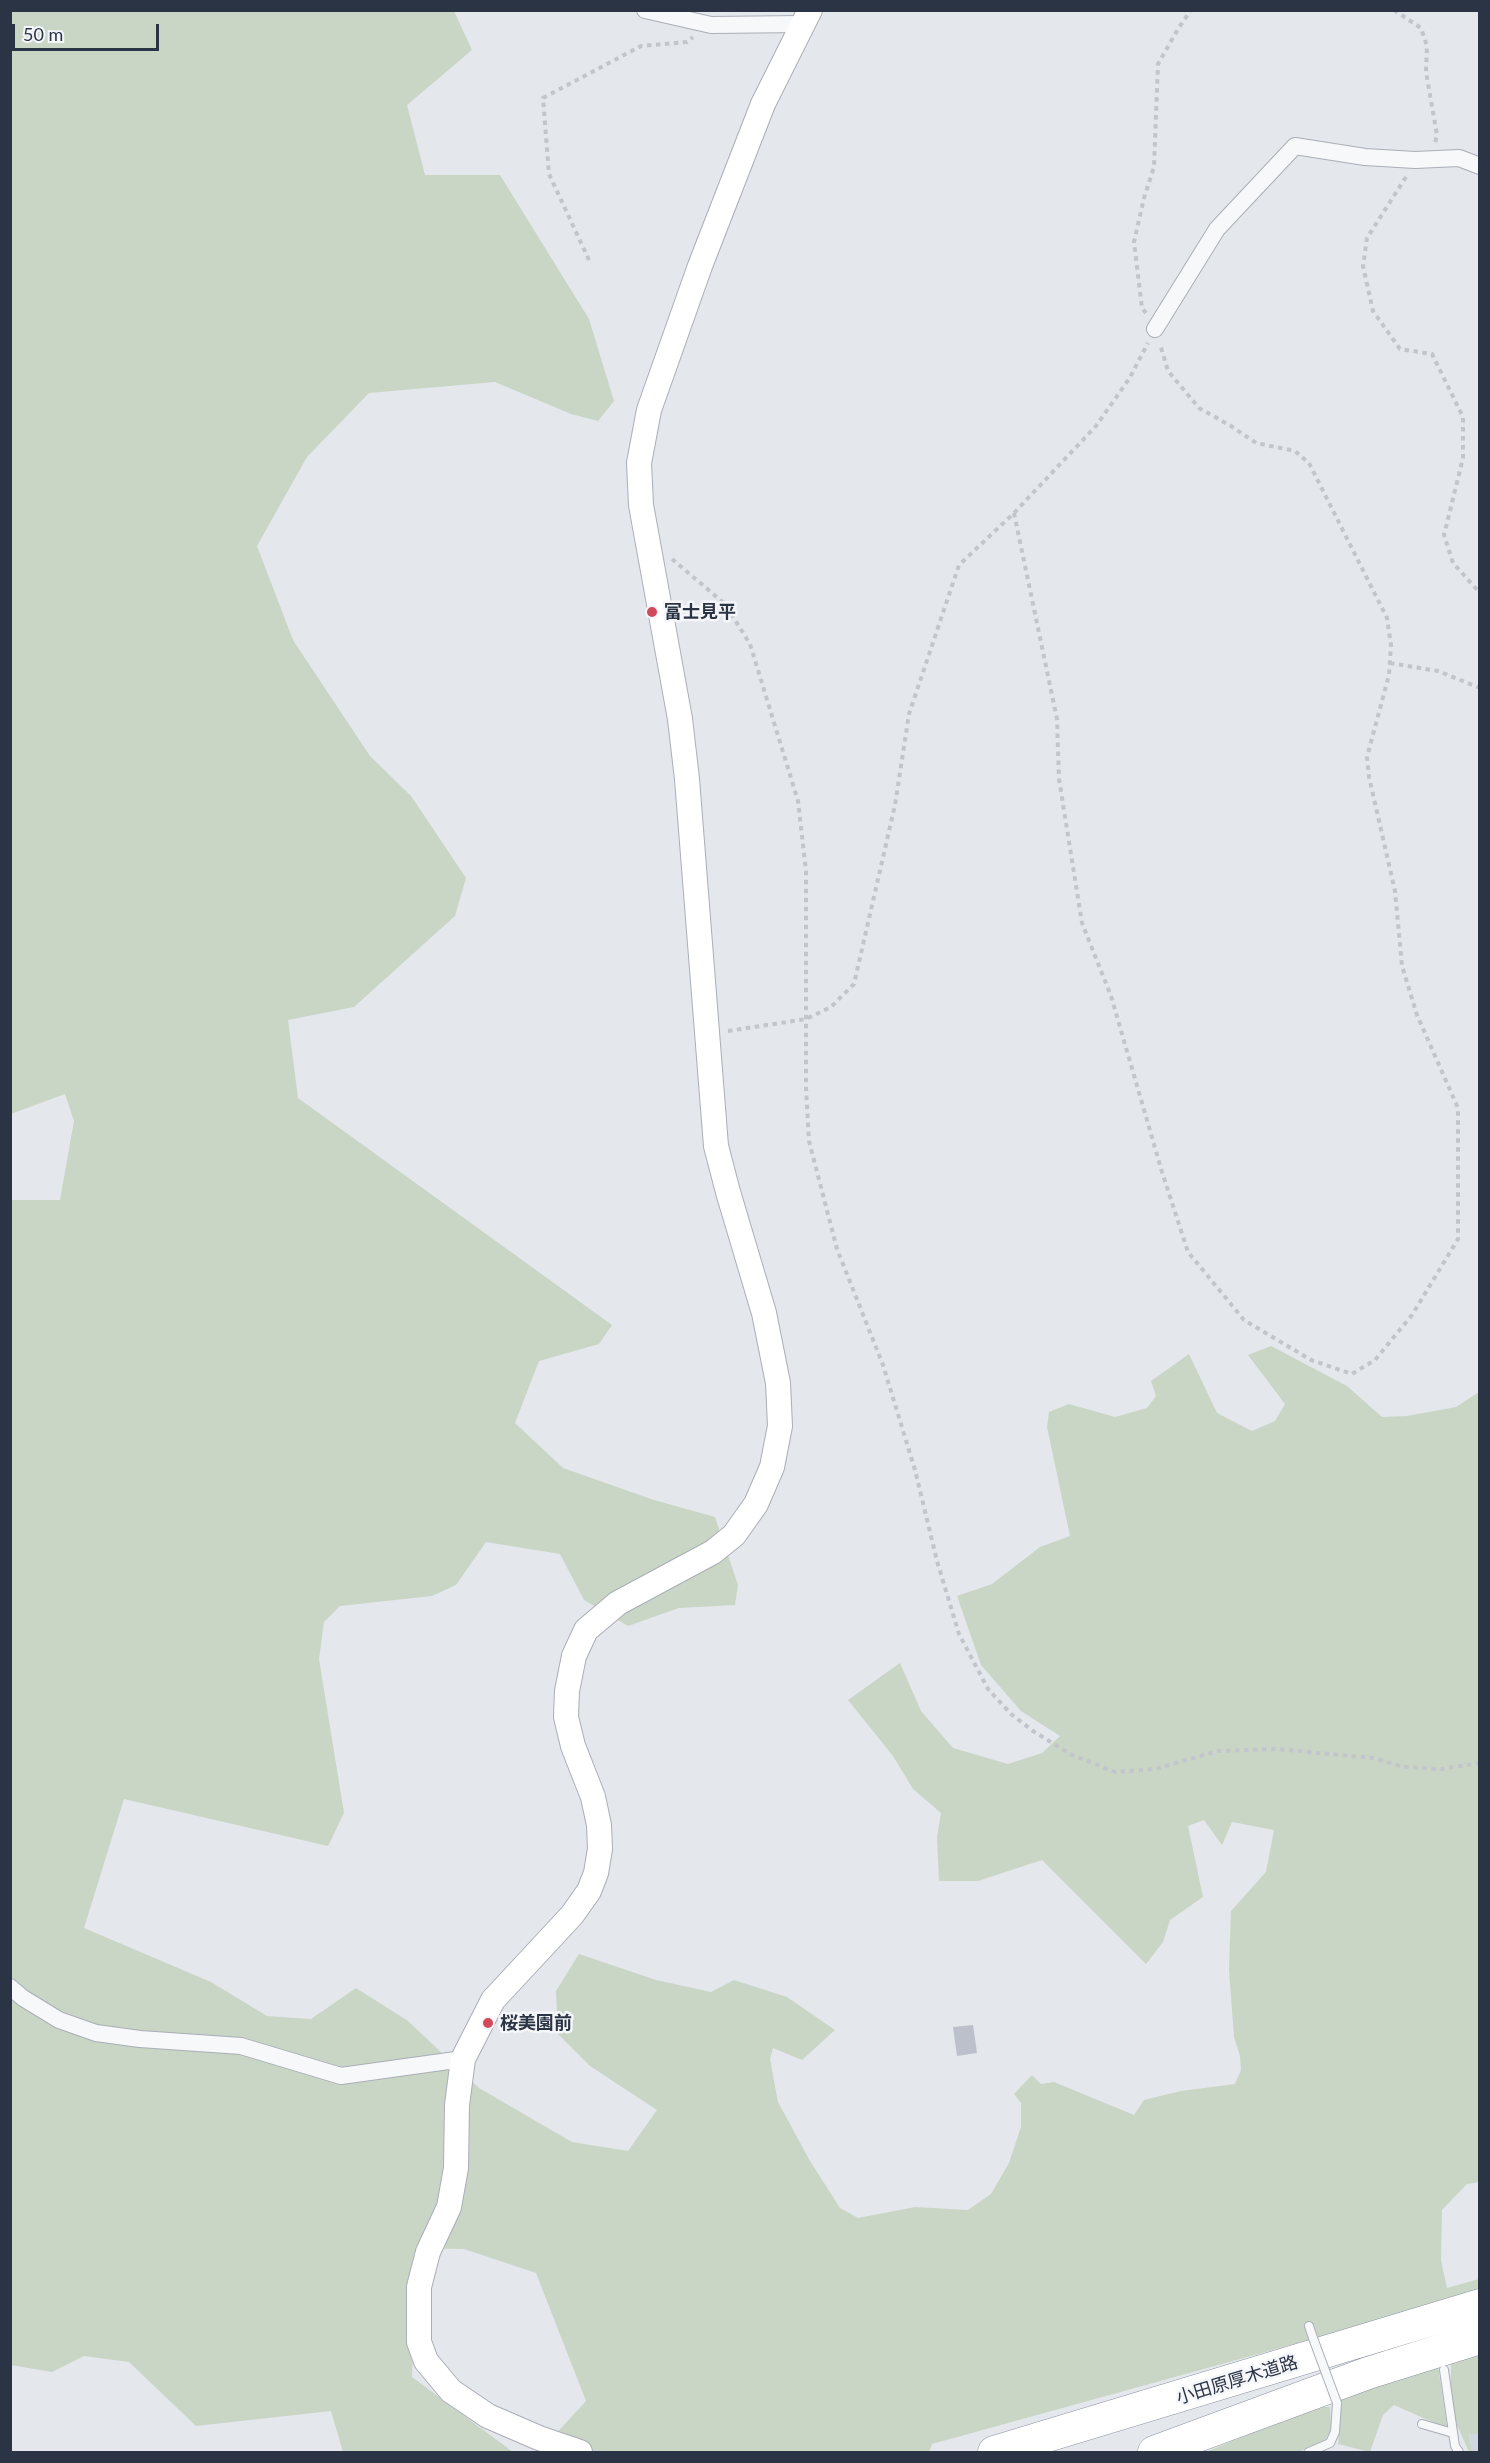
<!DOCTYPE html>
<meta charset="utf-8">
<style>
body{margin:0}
#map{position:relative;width:1490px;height:2463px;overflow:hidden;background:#e4e7ec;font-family:Lato,sans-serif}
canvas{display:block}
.frame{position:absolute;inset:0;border:12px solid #2b3445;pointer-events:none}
.scale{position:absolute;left:12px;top:24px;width:147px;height:27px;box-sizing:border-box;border:3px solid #2b3445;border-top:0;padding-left:8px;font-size:18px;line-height:21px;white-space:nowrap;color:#2b3445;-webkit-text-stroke:4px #f4f6f9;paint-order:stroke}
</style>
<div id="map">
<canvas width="1490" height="2463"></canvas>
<div class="frame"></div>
<div class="scale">50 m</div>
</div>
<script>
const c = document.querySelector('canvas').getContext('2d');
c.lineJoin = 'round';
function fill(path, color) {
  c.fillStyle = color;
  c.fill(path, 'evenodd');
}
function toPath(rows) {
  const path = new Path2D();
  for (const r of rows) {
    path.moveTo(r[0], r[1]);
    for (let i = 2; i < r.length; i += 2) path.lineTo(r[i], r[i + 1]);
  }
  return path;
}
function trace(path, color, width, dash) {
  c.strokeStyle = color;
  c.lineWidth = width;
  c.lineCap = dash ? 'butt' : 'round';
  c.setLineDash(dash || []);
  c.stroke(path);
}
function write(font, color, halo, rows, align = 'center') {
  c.font = font + ' Lato,"Noto Sans JP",sans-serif';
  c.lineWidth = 5;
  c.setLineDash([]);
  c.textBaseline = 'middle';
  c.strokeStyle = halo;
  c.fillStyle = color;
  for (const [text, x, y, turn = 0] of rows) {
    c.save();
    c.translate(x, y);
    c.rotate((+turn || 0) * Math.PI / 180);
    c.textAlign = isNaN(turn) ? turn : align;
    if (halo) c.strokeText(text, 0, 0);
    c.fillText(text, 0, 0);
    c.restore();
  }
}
fill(toPath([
 [1469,2433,1479,2434,1479,2452,1472,2452]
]), '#d2d6de');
fill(toPath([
 [11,11,454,11,472,50,407,105,425,175,500,175,589,319,614,401,598,421,571,414,495,382,369,393,307,457,257,546,293,640,370,756,411,796,466,878,455,916,354,1007,288,1020,298,1098,612,1325,599,1344,539,1361,515,1423,563,1468,654,1500,715,1517,738,1585,735,1605,679,1608,628,1626,584,1600,560,1554,486,1542,456,1585,432,1596,340,1606,324,1622,319,1659,344,1813,328,1846,124,1799,84,1928,211,1982,267,2016,311,2019,356,1988,408,2021,479,2088,572,2142,628,2151,657,2110,590,2066,558,2034,556,1991,579,1954,656,1980,711,1992,734,1980,787,1997,835,2030,802,2060,773,2048,770,2059,778,2102,810,2161,840,2208,858,2218,915,2207,968,2210,991,2194,1009,2163,1021,2127,1021,2103,1014,2094,1032,2075,1041,2084,1054,2082,1134,2115,1144,2100,1181,2091,1235,2084,1241,2070,1240,2056,1234,2037,1229,1970,1231,1911,1266,1872,1274,1830,1232,1822,1222,1845,1204,1820,1188,1826,1203,1897,1170,1920,1163,1942,1146,1964,1042,1860,978,1881,939,1881,937,1837,941,1813,913,1789,893,1756,848,1700,900,1663,921,1711,953,1748,1008,1764,1042,1753,1060,1736,1021,1711,981,1665,957,1596,992,1584,1040,1547,1070,1536,1047,1427,1049,1412,1069,1404,1115,1417,1147,1408,1156,1396,1151,1381,1189,1354,1217,1413,1252,1431,1275,1421,1285,1404,1248,1355,1271,1346,1347,1386,1382,1417,1407,1416,1456,1407,1479,1392,1480,2182,1467,2184,1442,2210,1441,2260,1447,2288,1479,2279,1479,2293,932,2444,929,2452,539,2452,586,2401,536,2273,464,2249,416,2248,412,2377,513,2452,343,2452,331,2411,196,2426,129,2362,84,2356,52,2372,11,2365,11,1200,60,1200,74,1121,65,1094,11,1114],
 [1479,2353,1479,2434,1469,2434,1472,2452,1469,2452,1456,2423,1451,2391,1451,2362],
 [1438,2366,1447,2426,1444,2427,1394,2405,1383,2415,1370,2452,1338,2444,1342,2398],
 [1314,2407,1330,2407,1331,2430,1324,2442,1299,2452,1206,2452]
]), '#c9d6c5');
fill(toPath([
 [973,2025,977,2053,957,2056,953,2027]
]), '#bbc0ca');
const lane = toPath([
 [1309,2326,1313,2338],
 [1444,2370,1455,2446,1459,2452],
 [1422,2424,1453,2433],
 [1309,2452,1330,2443,1335,2432,1337,2403]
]);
const street = toPath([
 [645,10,711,25,803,24],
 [1155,329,1217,229,1295,146,1365,157,1415,160,1459,158,1480,166],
 [10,1987,23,1998,59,2020,96,2033,140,2039,241,2046,341,2076,463,2059]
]);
const secondary = toPath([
 [580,2452,539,2438,488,2416,451,2391,426,2361,419,2342,419,2287,428,2252,449,2207,456,2168,457,2105,463,2059,493,2000,572,1915,589,1891,596,1873,600,1849,599,1825,593,1797,573,1746,566,1717,567,1691,574,1656,586,1630,618,1603,713,1552,734,1535,756,1504,772,1467,780,1426,778,1383,764,1313,728,1192,716,1146,687,779,680,719,641,505,639,463,649,410,700,266,763,104,810,10]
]);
const highway = toPath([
 [994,2452,1480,2305],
 [1154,2452,1368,2373,1480,2338]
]);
trace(lane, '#a9aeb7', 10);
trace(street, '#a9aeb7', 18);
trace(secondary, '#a9aeb7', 26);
trace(highway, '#8b94a3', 33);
trace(toPath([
 [1394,10,1421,28,1427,46,1426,72,1437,135,1435,143],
 [1406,177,1367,238,1363,266,1373,311,1400,349,1432,354,1463,417,1463,458,1444,535,1453,563,1480,593],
 [589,260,549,174,543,98,641,46,687,42,693,37],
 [1146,313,1142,308,1134,242,1144,198,1154,167,1158,64,1178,29,1191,10],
 [1014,513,1057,719,1059,779,1082,923,1111,996,1162,1172,1188,1252,1244,1320,1311,1360,1352,1374,1375,1360,1412,1315,1458,1239,1458,1108,1417,1015,1402,966,1395,891,1369,777,1367,757,1389,675,1391,645,1387,618,1309,463,1295,451,1256,443,1231,426,1199,408,1168,371,1160,344],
 [672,559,725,604,750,644,798,801,806,871,806,1088,809,1141,837,1249,883,1365,915,1470,937,1561,959,1634,988,1689,1011,1714,1033,1731,1070,1754,1115,1772,1155,1769,1218,1751,1277,1749,1373,1758,1404,1767,1441,1769,1480,1763],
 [1390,663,1438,671,1480,688],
 [728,1031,806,1019,831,1007,854,984,895,805,909,714,959,565,1014,513,1096,426,1129,379,1148,343]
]), '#c2c5cb', 4, [4.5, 4.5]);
trace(lane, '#f7f8fa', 8);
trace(street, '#f7f8fa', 16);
trace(secondary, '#fff', 24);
trace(highway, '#fff', 32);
const laneBridge = toPath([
 [1313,2338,1337,2403]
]);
trace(laneBridge, '#a9aeb7', 10, []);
trace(laneBridge, '#f7f8fa', 8);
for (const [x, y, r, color] of [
 [652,612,6,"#d1495b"],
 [488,2023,6,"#d1495b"]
]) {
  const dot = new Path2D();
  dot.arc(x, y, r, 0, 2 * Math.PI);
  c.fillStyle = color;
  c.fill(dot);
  trace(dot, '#f4f6f9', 2);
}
write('bold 18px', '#2b3445', '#f4f6f9', [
 ["富士見平",664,612],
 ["桜美園前",500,2023]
], 'left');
write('18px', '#2b3445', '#f4f6f9', [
 ["小田原厚木道路",1237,2380,-17]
]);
</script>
